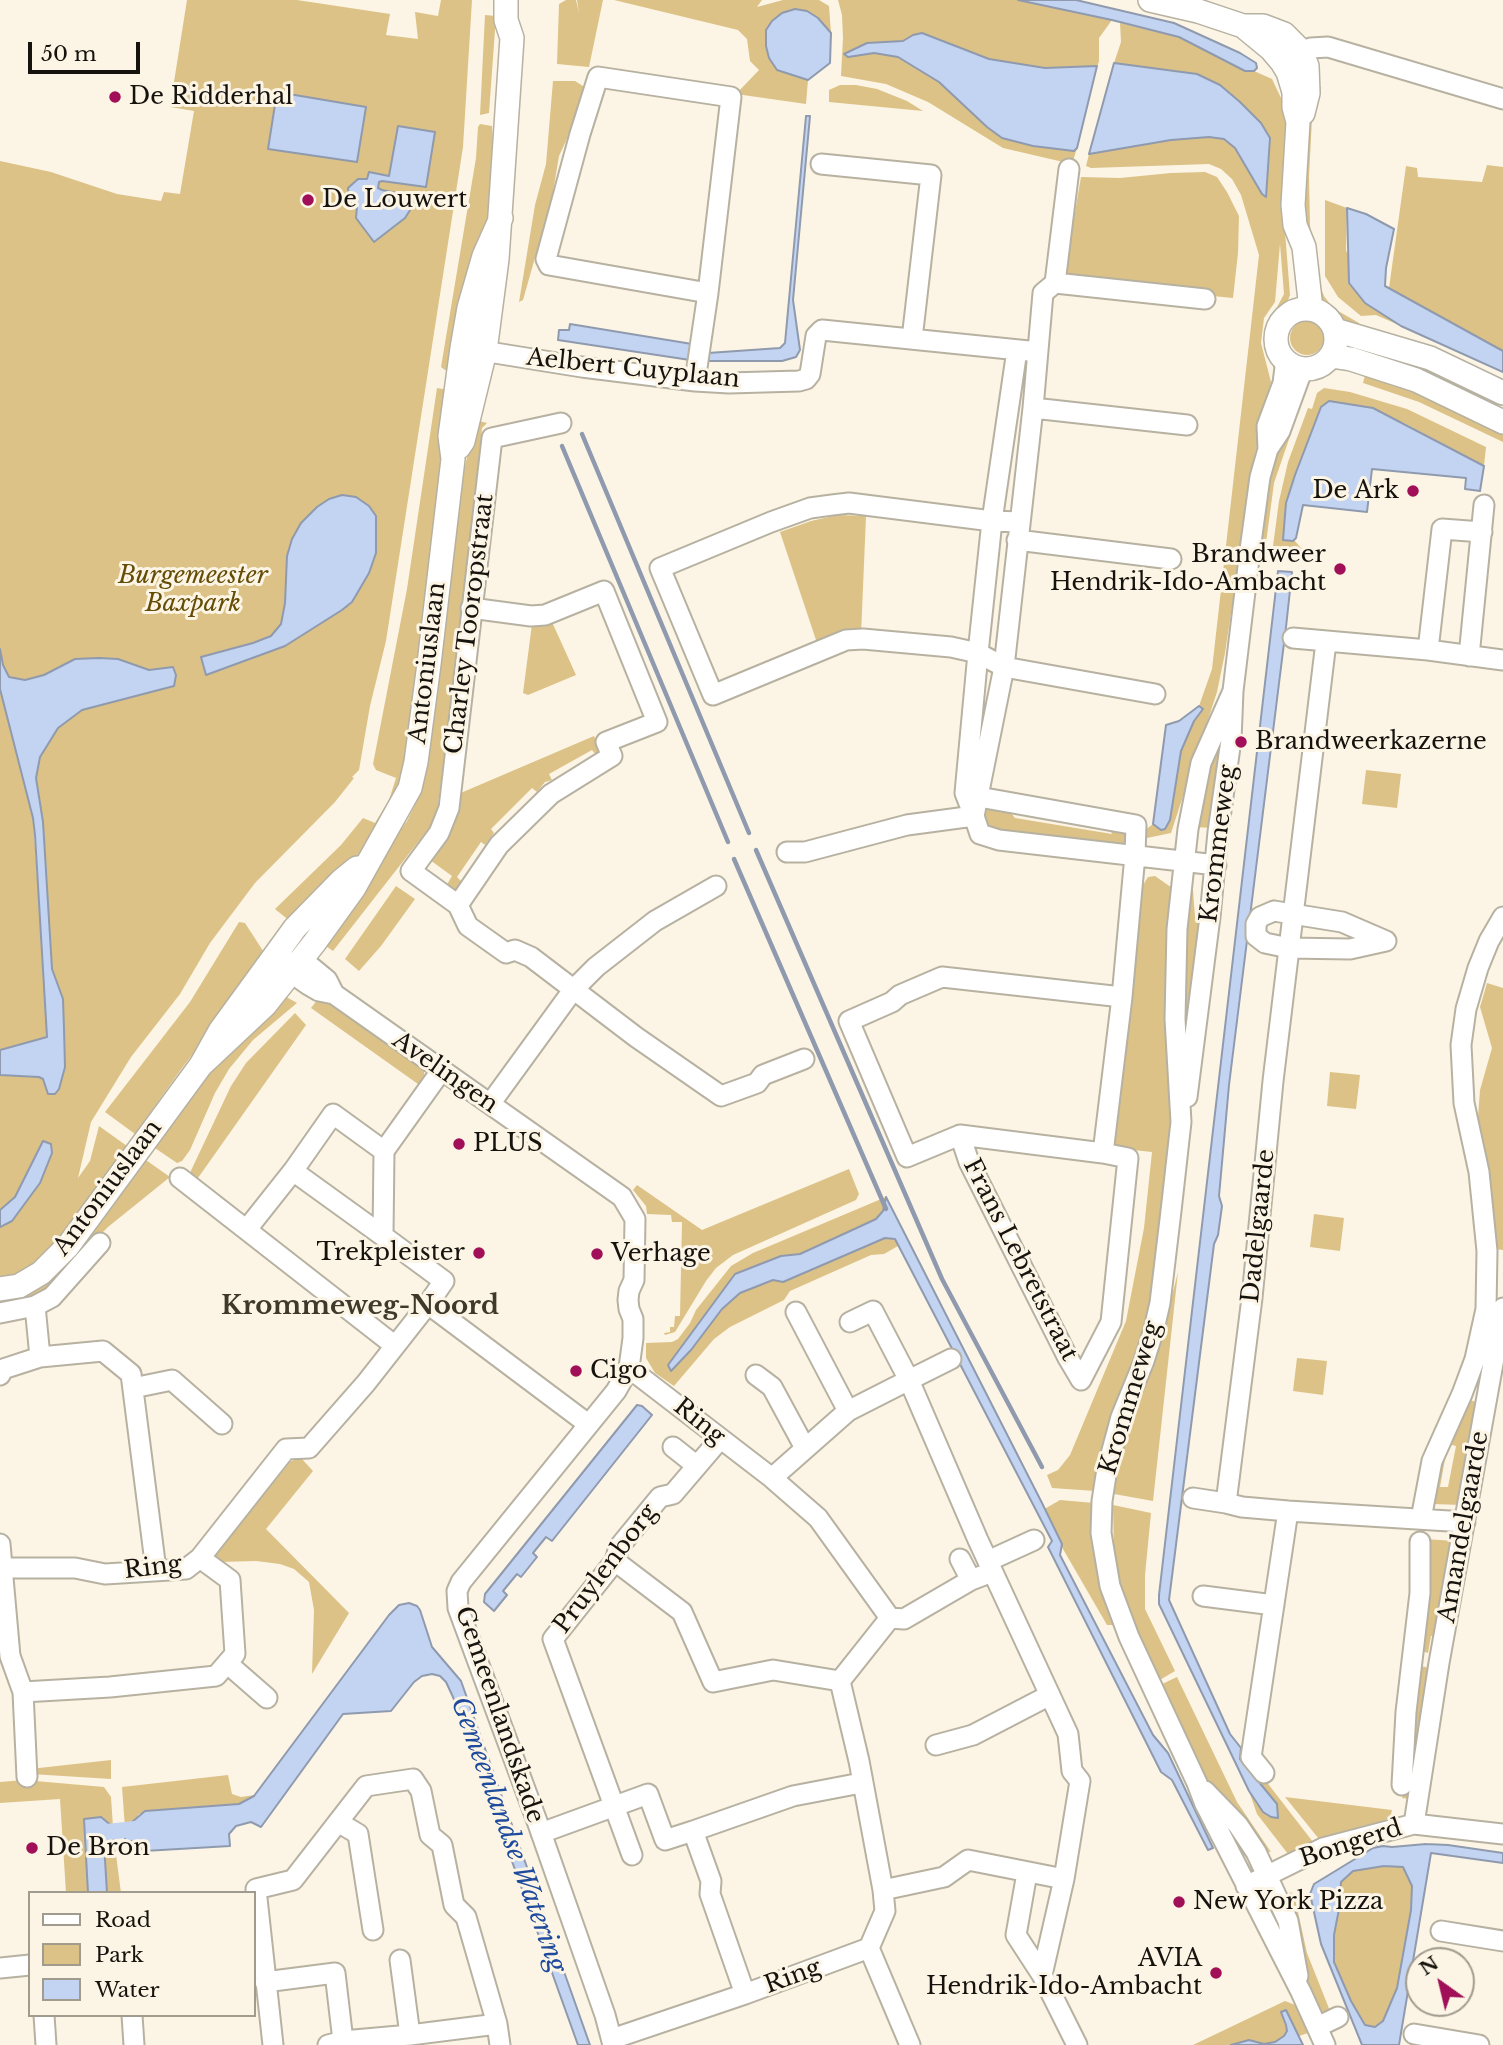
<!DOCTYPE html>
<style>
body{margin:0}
#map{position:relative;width:1503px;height:2045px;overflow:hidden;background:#fcf5e5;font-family:"Libre Baskerville",serif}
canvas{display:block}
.legend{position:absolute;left:28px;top:1891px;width:228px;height:126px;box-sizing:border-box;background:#fcf5e5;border:2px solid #a09b8f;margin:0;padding:9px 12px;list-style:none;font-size:21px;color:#16130e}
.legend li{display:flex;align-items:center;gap:14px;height:35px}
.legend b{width:35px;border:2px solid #a09b8f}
.north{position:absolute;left:1405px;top:1947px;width:70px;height:70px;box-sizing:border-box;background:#fcf5e5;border:2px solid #a09b8f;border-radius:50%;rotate:326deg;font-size:19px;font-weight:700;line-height:28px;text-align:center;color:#16130e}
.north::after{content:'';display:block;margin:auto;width:24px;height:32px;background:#a00f57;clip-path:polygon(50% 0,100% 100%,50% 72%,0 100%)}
.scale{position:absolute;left:28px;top:42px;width:112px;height:32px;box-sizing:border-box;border:4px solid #16130e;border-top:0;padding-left:9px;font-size:21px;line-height:24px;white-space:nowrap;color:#16130e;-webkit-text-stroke:5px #fcf5e5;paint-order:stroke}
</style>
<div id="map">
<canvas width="1503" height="2045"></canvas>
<ul class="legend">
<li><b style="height:9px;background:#fff"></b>Road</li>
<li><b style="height:19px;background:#dcc286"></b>Park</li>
<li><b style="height:19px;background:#c3d4f2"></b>Water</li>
</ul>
<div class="north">N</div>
<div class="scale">50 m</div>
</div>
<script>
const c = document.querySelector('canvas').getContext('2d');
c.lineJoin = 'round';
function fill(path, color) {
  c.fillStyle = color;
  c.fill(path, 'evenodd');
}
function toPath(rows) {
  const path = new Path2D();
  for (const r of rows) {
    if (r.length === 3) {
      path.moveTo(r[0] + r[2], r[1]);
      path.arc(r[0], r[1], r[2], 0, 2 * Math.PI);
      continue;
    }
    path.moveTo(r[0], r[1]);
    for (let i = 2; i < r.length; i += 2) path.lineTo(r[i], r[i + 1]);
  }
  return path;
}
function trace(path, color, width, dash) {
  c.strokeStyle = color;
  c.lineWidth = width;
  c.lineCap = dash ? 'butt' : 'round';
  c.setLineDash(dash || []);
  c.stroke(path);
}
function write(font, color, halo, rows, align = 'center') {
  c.font = font + ' "Libre Baskerville",serif';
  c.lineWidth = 6;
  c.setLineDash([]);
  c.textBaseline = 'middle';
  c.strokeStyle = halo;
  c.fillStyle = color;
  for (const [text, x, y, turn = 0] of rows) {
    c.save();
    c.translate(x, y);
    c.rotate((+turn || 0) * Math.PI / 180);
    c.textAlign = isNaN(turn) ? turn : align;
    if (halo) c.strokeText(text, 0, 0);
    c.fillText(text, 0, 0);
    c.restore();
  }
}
fill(toPath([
 [187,0,297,0,390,14,386,35,418,39,415,12,438,16,441,0,472,0,463,147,386,641,370,706,359,770,352,777,354,778,335,802,255,883,210,943,180,994,131,1057,91,1122,78,1178,90,1161,99,1126,127,1146,55,1244,41,1258,23,1271,0,1279,0,689,33,818,47,1024,64,1017,62,996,52,969,49,915,9,677,3,665,0,649,0,161,51,172,117,194,161,201,164,192,180,194,194,111,170,107],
 [566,0,576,0,579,13,577,0,603,0,589,67,557,64,559,4],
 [614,0,762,0,757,7,783,0,819,0,829,6,831,33,818,18,808,11,795,9,782,13,772,21,766,46,769,58,777,70,808,80,806,104,736,94,759,70,750,61,747,39,738,30],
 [838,0,1018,0,1112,20,1099,38,1099,61,1096,71,1096,66,1045,68,989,59,922,33,913,35,903,41,867,43,845,54,848,57,874,53,898,57,939,82,987,127,1002,138,1033,146,1074,151,1077,148,1072,164,1003,148,928,102,886,84,841,76,843,38,842,15],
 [485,15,496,16,489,113,480,115],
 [1120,23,1179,37,1245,71,1254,71,1272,79,1282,100,1281,89,1286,88,1289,101,1284,219,1290,295,1286,306,1274,322,1271,334,1272,348,1279,363,1276,378,1267,339,1268,324,1284,294,1280,244,1275,302,1264,318,1261,343,1271,382,1268,395,1271,397,1255,453,1225,653,1217,692,1171,833,1147,838,1141,837,1144,831,1153,824,1161,830,1170,820,1181,751,1194,721,1203,709,1199,706,1212,669,1259,255,1241,195,1232,179,1221,169,1209,164,1091,168,1086,166,1089,154,1171,140,1209,137,1224,139,1235,148,1262,194,1261,123,1220,85,1197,75,1114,63,1121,42],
 [553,81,575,81,586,88,587,96,559,156,552,198,523,300,519,302,535,205,546,164],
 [840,85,856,85,877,89,907,101,923,111,829,102,829,90],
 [1313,87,1321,87,1312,118,1309,177,1310,225,1318,280,1324,296,1333,308,1359,323,1358,334,1339,320,1321,302,1306,227,1305,179],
 [480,124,492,126,496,187,454,372,445,370,441,367,476,158,478,127],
 [1487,165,1503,167,1503,351,1389,288,1406,166,1417,168,1418,177,1482,182],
 [1205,172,1217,177,1227,192,1239,216,1238,253,1233,298,1068,282,1064,278,1081,177,1120,178,1171,173],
 [1325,200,1347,208,1346,250,1365,303,1401,326,1376,315,1361,316,1338,297,1325,276],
 [1307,338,17],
 [1367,367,1503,431,1503,442,1419,402,1363,383],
 [437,388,448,390,440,482,407,745,401,777,403,779,372,838,342,873,291,922,275,909,341,845,363,818,375,823,389,800,396,778,376,770,373,764,407,589],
 [1324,388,1350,392,1407,409,1486,447,1484,466,1404,423,1329,401,1292,541,1294,540,1302,549,1273,546,1279,501,1288,462,1308,408,1312,409,1317,393],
 [1294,405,1300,407,1274,483,1266,543,1259,534,1261,511,1274,460],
 [475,420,487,423,482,428,462,614,437,812,433,823,333,951,320,942,407,821,421,793,458,499],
 [838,515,866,516,861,635,817,643,780,532,811,521],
 [552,622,576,675,528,695,523,693,532,624],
 [1224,732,1213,828,1194,827,1198,790],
 [594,736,601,752,596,755,592,750,549,774,552,780,545,782,537,792,532,788,491,829,494,833,485,845,481,842,457,877,464,884,459,893,446,886,452,876,430,860,456,795],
 [1366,770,1401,774,1397,808,1362,804],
 [985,803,1006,807,1015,818,1112,834,1108,824,1128,830,1127,847,1003,834,986,826,982,817],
 [1155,876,1175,890,1170,1123,1166,1194,1154,1287,1143,1339,1108,1429,1097,1473,1095,1491,1052,1488,1047,1475,1058,1470,1070,1455,1126,1321,1144,1228,1152,1152,1114,1148,1110,1145,1143,885,1148,877],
 [396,886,415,899,381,946,359,971,345,959],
 [1191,886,1193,890,1195,917,1204,921,1183,1066,1183,958],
 [239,922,245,923,267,957,182,1068,135,1134,105,1112,190,1002],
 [1487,983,1503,988,1503,1250,1495,1249,1477,1131,1480,1090,1492,1048,1480,1007],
 [283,995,297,1003,253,1040,229,1069,215,1093,190,1150,182,1161,177,1163,152,1146,199,1079],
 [318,999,335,1006,424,1070,425,1089,311,1008],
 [295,1013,306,1025,193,1185,187,1179,231,1086,246,1063],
 [1330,1072,1360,1075,1356,1109,1327,1106],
 [143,1158,170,1177,108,1227,90,1245,48,1299,10,1301,29,1292],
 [849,1169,859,1194,856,1200,733,1255,716,1268,706,1281,675,1332,665,1335,664,1333,670,1332,670,1327,674,1327,675,1316,680,1316,682,1222,672,1222,671,1215,647,1214,646,1206,633,1190,637,1185,702,1230],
 [886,1197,883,1211,876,1219,861,1226,800,1254,781,1256,735,1274,668,1365,672,1370,691,1350,722,1309,738,1294,771,1280,783,1282,885,1238,895,1239,898,1246,884,1254,871,1255,790,1291,784,1300,730,1327,714,1339,674,1386,655,1373,646,1358,646,1343,672,1342,678,1339,690,1323,696,1310,731,1266,753,1253],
 [1314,1214,1344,1218,1340,1251,1310,1247],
 [1178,1272,1153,1501,1114,1494,1115,1476,1128,1422,1158,1351],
 [1297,1358,1327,1361,1323,1395,1293,1391],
 [1467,1399,1479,1403,1461,1505,1433,1504,1436,1485,1447,1448,1440,1487,1448,1487,1456,1446,1452,1445,1456,1427],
 [301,1458,313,1471,266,1529,349,1613,312,1674,314,1610,309,1582,294,1569,280,1564,256,1561,219,1562,212,1559,291,1461],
 [1060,1500,1094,1503,1115,1625,1107,1625,1041,1511],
 [1113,1505,1151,1513,1145,1575,1145,1609,1175,1671,1158,1681,1138,1638,1119,1584,1114,1560],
 [1425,1539,1455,1541,1437,1636,1431,1636,1428,1653,1422,1651],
 [1421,1666,1429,1668,1410,1799,1402,1798,1406,1786],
 [1177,1677,1237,1802,1271,1852,1263,1851,1218,1796,1202,1771,1160,1685],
 [111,1760,111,1779,31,1774,30,1769],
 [228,1775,232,1794,241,1797,255,1795,239,1804,139,1814,132,1824,125,1828,122,1787],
 [1262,1776,1313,1842,1288,1854,1257,1814,1249,1791,1257,1805,1257,1782],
 [24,1780,104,1787,111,1797,113,1827,101,1817,84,1819,88,1893,66,1893,60,1799,0,1803,0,1782],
 [1285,1797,1392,1810,1390,1818,1381,1822,1319,1839],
 [108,1839,114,1839,121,1893,107,1893,104,1843],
 [1384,1866,1403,1867,1412,1886,1411,1910,1397,1988,1383,2021,1375,2027,1365,2025,1351,2001,1334,1962,1334,1935,1339,1909,1341,1882,1353,1871],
 [1290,1892,1294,1894,1307,1953,1332,2016,1326,2018,1319,2011,1310,1994,1302,1966,1287,1904],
 [1285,2001,1298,2006,1311,2032,1299,2036,1286,2010,1281,2012,1287,2031,1284,2036,1275,2042,1264,2044,1249,2040,1231,2045,1193,2045]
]), '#dcc286');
const water = toPath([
 [1018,0,1076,0,1174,23,1240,53,1256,63,1257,68,1254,71,1245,71,1179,37,1112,20,1018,0],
 [795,9,807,11,818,18,831,33,830,63,808,80,777,70,769,58,766,46,766,30,772,21,782,13,795,9],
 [922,33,989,59,1045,68,1097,66,1077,148,1074,151,1033,146,1002,138,987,127,939,82,898,57,874,53,848,57,844,54,867,43,903,41,913,35,922,33],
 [1114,63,1197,74,1220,85,1240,102,1261,123,1270,138,1266,197,1262,194,1235,148,1224,139,1209,137,1171,140,1089,154,1114,63],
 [277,92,366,107,357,162,268,149,277,92],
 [806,116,810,116,793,300,800,350,796,357,782,361,706,361,708,353,780,348,785,343,806,116],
 [398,126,435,132,426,187,382,181,379,182,378,188,382,190,406,195,411,199,412,207,405,218,374,242,356,218,357,207,349,199,348,188,358,179,367,179,369,172,389,176,398,126],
 [1347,208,1366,214,1394,229,1386,268,1385,286,1503,351,1503,372,1401,326,1365,303,1349,283,1347,208],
 [570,324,692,344,690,360,558,340,559,330,569,330,570,324],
 [1329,401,1373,408,1484,466,1480,491,1465,489,1466,478,1372,469,1367,512,1303,505,1296,538,1293,541,1283,540,1286,503,1295,475,1321,407,1329,401],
 [342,495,356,497,369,506,376,516,376,553,369,573,352,602,342,610,285,646,206,675,201,657,253,643,271,636,281,624,285,603,287,556,292,539,301,523,317,507,329,499,342,495],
 [1278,571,1292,572,1286,627,1229,1085,1219,1196,1222,1206,1218,1235,1214,1244,1169,1600,1230,1734,1241,1748,1240,1759,1277,1804,1278,1818,1271,1817,1263,1812,1249,1791,1159,1604,1159,1595,1278,571],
 [0,649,3,665,9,677,25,680,44,675,75,659,99,658,118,659,149,670,173,667,176,675,174,686,82,710,58,728,40,757,36,778,43,822,52,969,63,999,64,1030,65,1067,59,1089,55,1094,48,1094,43,1079,39,1077,0,1075,0,1050,47,1037,35,835,33,818,0,689,0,649],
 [1199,706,1203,709,1194,721,1181,751,1170,820,1165,829,1161,830,1153,824,1166,725,1179,721,1199,706],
 [43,1141,51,1144,52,1153,40,1183,12,1221,0,1227,0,1210,15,1197,43,1141],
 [886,1197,1042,1503,1062,1544,1060,1555,1153,1735,1168,1753,1213,1848,1208,1850,1172,1780,1161,1772,1048,1547,1052,1541,895,1239,885,1238,783,1282,773,1280,740,1293,722,1309,691,1350,671,1371,668,1365,735,1274,781,1256,800,1254,861,1226,876,1219,883,1211,886,1197],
 [637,1405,642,1406,652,1415,552,1541,546,1537,533,1553,537,1557,521,1577,517,1574,503,1591,507,1595,494,1611,484,1602,485,1594,637,1405],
 [409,1603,417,1606,420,1610,432,1647,461,1681,590,2045,578,2045,453,1697,446,1682,440,1676,432,1674,422,1676,414,1682,391,1711,343,1714,261,1827,251,1822,236,1826,229,1834,230,1846,144,1851,132,1841,125,1842,125,1828,145,1811,239,1804,254,1796,389,1615,399,1605,409,1603],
 [101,1817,113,1827,113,1832,114,1839,108,1839,104,1843,107,1893,88,1893,84,1819,101,1817],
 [1426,1844,1448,1845,1503,1853,1503,1863,1431,1853,1399,2045,1362,2045,1321,1944,1310,1894,1314,1884,1373,1848,1383,1846,1392,1847,1426,1844],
 [1384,1866,1403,1867,1412,1886,1411,1910,1397,1988,1383,2021,1375,2027,1365,2025,1351,2001,1334,1962,1334,1935,1339,1909,1341,1882,1353,1871,1384,1866],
 [1286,2010,1303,2045,1231,2045,1249,2040,1264,2044,1275,2042,1284,2036,1287,2031,1286,2025,1281,2012,1286,2010]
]);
fill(water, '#c3d4f2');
trace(water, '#8f9aae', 2);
trace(toPath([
 [582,434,749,833],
 [562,446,728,842],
 [756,850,942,1279,1042,1467],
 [734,859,886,1209]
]), '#8f9aae', 4.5);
trace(toPath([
 [98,1838,97,1833,144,1828]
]), '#c3d4f2', 16);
const minor = toPath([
 [1289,58,1311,48,1328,47,1503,99],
 [821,164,931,175,912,339],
 [1069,169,1055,283,1205,299],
 [1055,283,1043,293,1033,408,1004,667,974,816,980,834,999,840,1216,865],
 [470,349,582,367,695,381,729,383,799,381,806,379,810,374,816,336,822,330,1029,351],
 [695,381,708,293,731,97,598,77,580,134,546,259,549,265,708,293],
 [1033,408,1187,425],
 [561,423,492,438,449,808,439,833,411,871,458,905,468,926,506,953,515,950,531,957,636,1037,721,1096,757,1083,763,1075,804,1059],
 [1268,449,1280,431,1303,368],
 [1020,522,992,521,849,503,832,505,810,508,771,522,660,568,713,695,846,640,863,639,951,647,978,653,1004,667,1155,694],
 [1017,540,1171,559],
 [1293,638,1428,650,1503,660],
 [1326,642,1273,1081,1252,1298,1226,1503,1242,1507,1288,1511,1465,1522],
 [1428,650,1442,529,1482,532],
 [1469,656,1484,505],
 [1233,691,1201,763,1188,829,1177,929,1175,1019,1181,1122,1171,1211,1160,1303,1154,1329,1144,1361,1121,1417,1107,1469,1102,1501,1101,1533,1110,1586,1129,1637,1197,1783,1205,1804,1301,1992,1325,2045],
 [979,797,1136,825,1135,855,1122,997,1103,1153,960,1135,907,1157,849,1021,892,1002,900,995,942,977,1122,997],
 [787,852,805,852,907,825,974,816,965,793,978,653,992,521,1017,350],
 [458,905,499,845,551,794,612,756,606,742,657,722,604,591,545,615,531,616,471,608],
 [1274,911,1342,922,1386,941,1350,949,1289,948,1265,943,1256,936,1256,924,1260,917,1274,911],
 [286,960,295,967,300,979,307,984,319,991,334,994,622,1197,635,1219,634,1280,629,1291,628,1300,629,1309,633,1319,633,1338,629,1368,616,1391,461,1582,457,1591,458,1608,538,1824,605,2015,613,2045],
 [295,967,310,966,327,980,334,994],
 [1187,1097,1210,917,1218,832,1231,740,1233,691,1250,550,1260,477,1268,449,1267,426,1283,383,1286,360],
 [490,1104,573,990,596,967,655,921,716,886],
 [960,1135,969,1162,1068,1358,1081,1380,1111,1322,1128,1158,1103,1153],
 [180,1178,394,1345],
 [247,1229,293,1171],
 [383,1236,293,1171,333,1114,384,1151],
 [428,1304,444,1281,383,1236,384,1151,441,1071],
 [35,1306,40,1357],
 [796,1312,848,1411],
 [0,1313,35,1306,52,1297,100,1243],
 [850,1322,873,1311,909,1380,951,1359],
 [0,1375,3,1369,40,1357,103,1351,131,1374,156,1570],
 [756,1375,772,1387,805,1448],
 [133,1388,172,1380,222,1424],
 [673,1447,697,1466],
 [772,1478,848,1411,909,1380,978,1540,1068,1734,1072,1771,1080,1781,1064,1879,1042,1975],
 [1193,1498,1226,1503],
 [1421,1519,1432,1461,1462,1394,1475,1359,1486,1309,1487,1251,1479,1172,1464,1103,1461,1045,1466,1009,1478,968,1489,941,1503,917],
 [0,1544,10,1656,23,1692,110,1687,216,1676,235,1654,230,1580,200,1558],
 [960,1559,971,1580],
 [615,1561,682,1612,713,1682,773,1670,840,1681],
 [988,1561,1034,1540],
 [0,1568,75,1568,105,1574,186,1569,200,1558,286,1449,309,1448,366,1383,428,1304,588,1424],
 [1203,1596,1274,1605],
 [890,1618,904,1619,971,1580,992,1572],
 [228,1664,267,1698],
 [23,1692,27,1777],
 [936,1745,973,1735,1050,1695],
 [1264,1773,1251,1757,1288,1511],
 [1402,1785,1406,1712,1420,1593,1420,1542],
 [1205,1791,1238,1825,1256,1852,1288,1921,1298,1976],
 [338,1822,358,1834,373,1930],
 [1414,1824,1439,1663,1503,1308],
 [693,1831,793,1796,861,1783],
 [541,1833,648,1794,665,1840,693,1831,711,1881,710,1894,745,1994],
 [632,1855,553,1639,615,1561,619,1547,660,1497,673,1494,720,1439],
 [1027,1873,1016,1935,1042,1975,1077,2045],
 [1246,1886,1323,1848,1414,1824,1503,1834],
 [883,1890,944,1877,968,1860,1064,1879],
 [1441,1931,1503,1941],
 [869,1948,910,2045],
 [0,1968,30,1965],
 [265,1982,335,1973,343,2041],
 [44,2015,46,2045],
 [132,2015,134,2045],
 [1317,2027,1338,2017],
 [1414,2034,1479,2045],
 [410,2035,497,2024],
 [612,2039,745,1994,869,1948,885,1911,883,1890,859,1761,840,1681,890,1618,818,1518,772,1478,629,1368],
 [273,2045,256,1889,293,1880,366,1786,413,1779,421,1791,430,1835,442,1845,454,1905,466,1917,497,2024,500,2045],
 [328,2045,343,2041,410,2035,400,1960]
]);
const major = toPath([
 [1150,0,1198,11,1243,26,1263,26,1284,34,1301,51,1307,66,1308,93,1303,113],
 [1243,26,1271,49,1282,62,1288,72,1294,92,1294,107,1298,122,1293,205,1295,225,1304,247,1311,309],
 [1306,339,30],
 [1335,330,1430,358,1503,393],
 [1331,356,1351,359,1416,380,1503,422],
 [459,447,463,441,485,351,497,259,512,38,506,20,506,0],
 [201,1065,265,1005,315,942,354,888,410,788,416,762,429,664,453,459,450,436,462,348,469,308,484,256,501,218],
 [0,1289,19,1286,41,1273,68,1246,201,1065,220,1031,295,928,341,881,357,868]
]);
trace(minor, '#b7b1a1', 23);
trace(major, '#b7b1a1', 26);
trace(minor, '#fff', 19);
trace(major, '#fff', 23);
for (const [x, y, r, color] of [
 [115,97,7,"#a00f57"],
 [308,200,7,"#a00f57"],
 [1413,491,7,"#a00f57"],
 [1340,569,7,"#a00f57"],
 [1241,742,7,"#a00f57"],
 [459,1144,7,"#a00f57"],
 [479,1253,7,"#a00f57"],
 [597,1254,7,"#a00f57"],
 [576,1371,7,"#a00f57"],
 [32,1848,7,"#a00f57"],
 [1179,1902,7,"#a00f57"],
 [1216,1973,7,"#a00f57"]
]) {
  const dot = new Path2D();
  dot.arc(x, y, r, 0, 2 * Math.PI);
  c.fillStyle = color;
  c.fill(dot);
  trace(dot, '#fcf5e5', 2.5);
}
write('24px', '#16130e', '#fcf5e5', [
 ["De Ridderhal",129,97],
 ["De Louwert",322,200],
 ["De Ark",1399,491,"right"],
 ["Brandweer",1326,555,"right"],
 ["Hendrik-Ido-Ambacht",1326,583,"right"],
 ["Brandweerkazerne",1255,742],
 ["PLUS",473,1144],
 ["Trekpleister",465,1253,"right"],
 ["Verhage",611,1254],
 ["Cigo",590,1371],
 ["De Bron",46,1848],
 ["New York Pizza",1193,1902],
 ["AVIA",1202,1959,"right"],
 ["Hendrik-Ido-Ambacht",1202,1987,"right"]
], 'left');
write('24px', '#16130e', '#fcf5e5', [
 ["Aelbert Cuyplaan",633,369,6],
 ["Charley Tooropstraat",470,624,-83],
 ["Antoniuslaan",428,663,-83],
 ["Krommeweg",1219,844,-83],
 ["Avelingen",445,1073,35],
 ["Antoniuslaan",108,1188,-53],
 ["Dadelgaarde",1259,1226,-84],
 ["Frans Lebretstraat",1020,1260,63],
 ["Krommeweg",1131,1398,-73],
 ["Ring",699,1422,39],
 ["Amandelgaarde",1464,1527,-80],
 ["Ring",153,1568,-7],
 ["Pruylenborg",606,1569,-53],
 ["Gemeenlandskade",499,1715,71],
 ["Bongerd",1351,1844,-18],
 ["Ring",793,1977,-20]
]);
write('italic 24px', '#644c06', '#fcf5e5', [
 ["Burgemeester",193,576],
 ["Baxpark",193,604]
]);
write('bold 26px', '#3f392c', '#fcf5e5', [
 ["Krommeweg-Noord",360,1307]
]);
write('italic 26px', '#1e4b9c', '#fcf5e5', [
 ["Gemeenlandse Watering",508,1835,70]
]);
</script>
